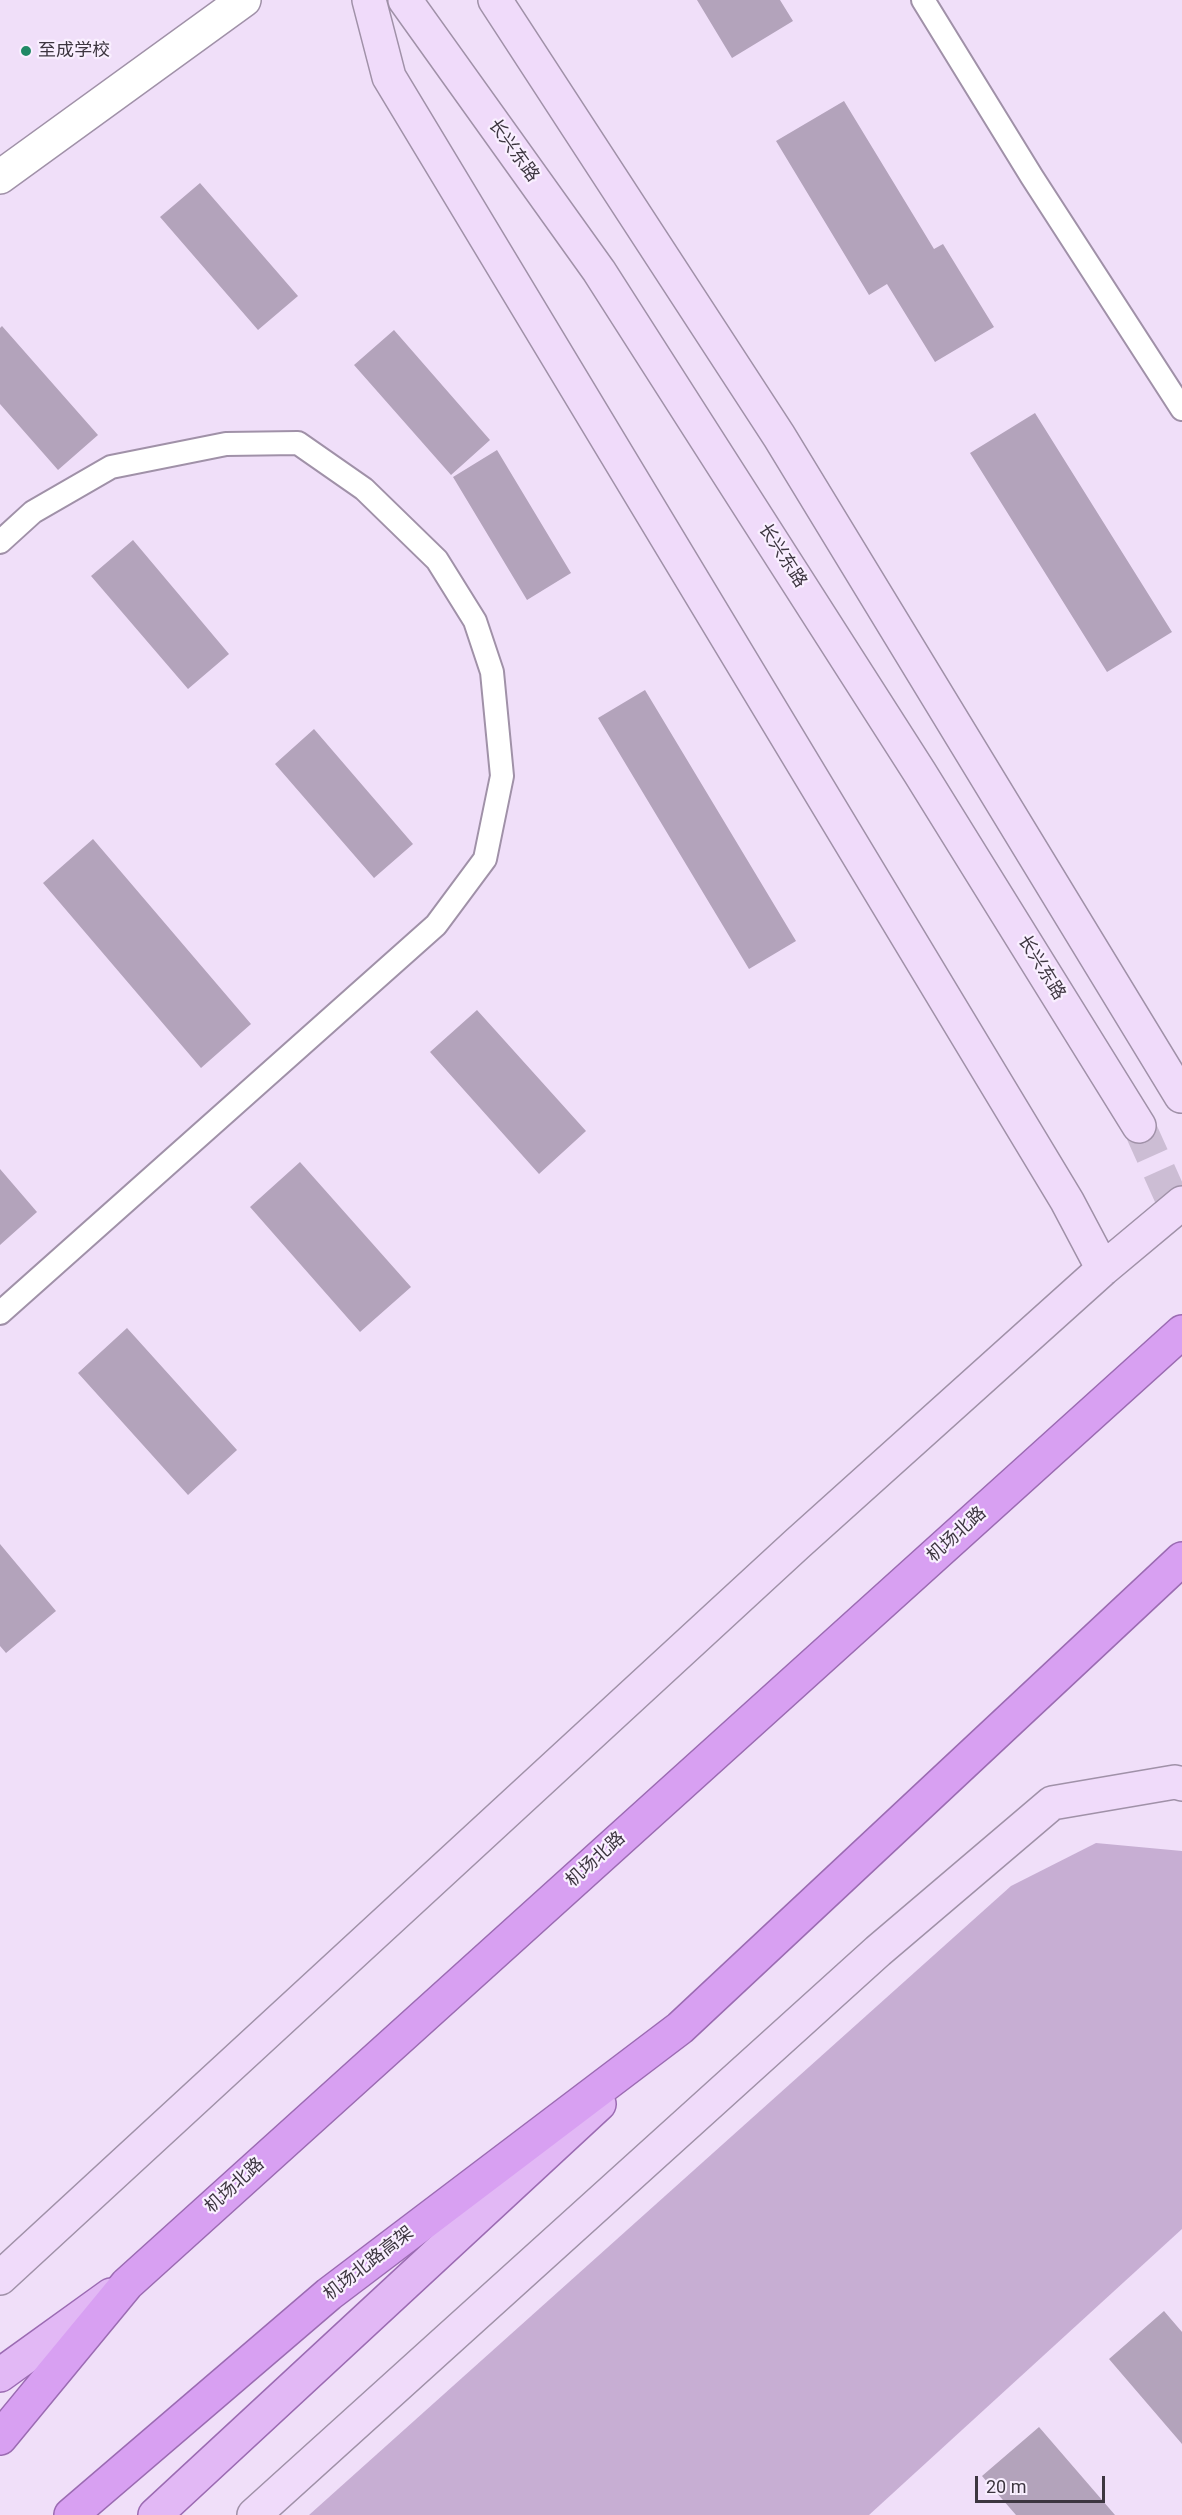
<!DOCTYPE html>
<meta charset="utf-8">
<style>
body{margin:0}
#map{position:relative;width:1182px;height:2515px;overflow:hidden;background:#f0dff9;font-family:Roboto,sans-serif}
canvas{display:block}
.scale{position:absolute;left:975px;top:2476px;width:130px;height:27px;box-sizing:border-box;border:3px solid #3d3640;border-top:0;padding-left:8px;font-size:18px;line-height:21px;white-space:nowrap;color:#3d3640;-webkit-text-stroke:4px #f9efff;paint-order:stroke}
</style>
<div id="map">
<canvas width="1182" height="2515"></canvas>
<div class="scale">20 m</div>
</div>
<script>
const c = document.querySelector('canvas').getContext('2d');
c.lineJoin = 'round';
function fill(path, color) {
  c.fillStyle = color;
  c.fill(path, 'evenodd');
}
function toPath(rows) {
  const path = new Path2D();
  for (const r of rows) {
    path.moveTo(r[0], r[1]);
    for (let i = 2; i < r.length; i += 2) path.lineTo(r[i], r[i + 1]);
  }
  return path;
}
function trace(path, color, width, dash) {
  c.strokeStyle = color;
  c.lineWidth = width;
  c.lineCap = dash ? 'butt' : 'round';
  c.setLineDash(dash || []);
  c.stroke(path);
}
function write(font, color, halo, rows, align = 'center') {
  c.font = font + ' Roboto,"Noto Sans SC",sans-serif';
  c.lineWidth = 4.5;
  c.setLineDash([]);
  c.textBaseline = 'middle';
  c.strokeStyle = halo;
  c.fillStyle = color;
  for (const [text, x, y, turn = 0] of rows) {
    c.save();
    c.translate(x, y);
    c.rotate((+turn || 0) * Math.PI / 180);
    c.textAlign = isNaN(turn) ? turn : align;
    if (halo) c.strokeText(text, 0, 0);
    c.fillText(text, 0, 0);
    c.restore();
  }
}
fill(toPath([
 [1096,1843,1182,1851,1182,2229,869,2515,309,2515,1011,1886]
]), '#c7aed3');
fill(toPath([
 [697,0,780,0,793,21,732,58],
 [844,101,934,249,943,244,994,327,935,362,887,284,869,295,776,141],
 [200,183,298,296,258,330,160,217],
 [2,326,98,435,58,470,0,404,0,328],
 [394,330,490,440,451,475,354,365],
 [1035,413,1172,632,1107,672,970,453],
 [497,450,571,573,527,600,453,477],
 [133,540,229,654,188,689,91,576],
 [645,690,796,941,749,969,598,718],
 [314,729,413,844,374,878,275,764],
 [93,839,251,1024,201,1068,43,883],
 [477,1010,586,1131,539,1174,430,1052],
 [300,1162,411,1287,360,1332,250,1207],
 [0,1169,37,1212,0,1245],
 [127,1328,237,1450,188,1495,78,1373],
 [0,1544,56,1611,6,1653,0,1646],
 [1164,2311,1182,2332,1182,2444,1109,2359],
 [1039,2427,1115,2515,1016,2515,982,2476]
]), '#b3a3bb');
trace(toPath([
 [1139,1126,1182,1222]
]), '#ccbdd4', 33, [33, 16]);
const service = toPath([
 [923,0,1032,177,1182,409],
 [0,542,33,512,111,467,226,444,298,443,364,489,437,560,475,621,492,672,502,776,485,859,436,925,0,1313]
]);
const tertiary = toPath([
 [0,177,244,0]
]);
const secondary = toPath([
 [369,0,389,77,1067,1201,1103,1269],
 [405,0,599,271,920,773,1139,1126],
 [495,0,779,436,1181,1096],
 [0,2278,797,1544,1103,1269,1182,1203],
 [254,2515,878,1951,1052,1803,1175,1782,1182,1784]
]);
const primary = toPath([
 [0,2375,111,2295],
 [155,2515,599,2104]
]);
const trunk = toPath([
 [0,2438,127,2284,1182,1332],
 [71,2515,329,2294,680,2028,1182,1559]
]);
trace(service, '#a091a8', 26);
trace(tertiary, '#a091a8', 36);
trace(secondary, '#a091a8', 36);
trace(primary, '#9b6bb2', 36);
trace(trunk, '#9b6bb2', 36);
trace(service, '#fff', 22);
trace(tertiary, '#fff', 33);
trace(secondary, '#f0dbfa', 33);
trace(primary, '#e2b8f5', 33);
trace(trunk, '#d8a0f2', 33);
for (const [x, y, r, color] of [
 [26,51,6,"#208966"]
]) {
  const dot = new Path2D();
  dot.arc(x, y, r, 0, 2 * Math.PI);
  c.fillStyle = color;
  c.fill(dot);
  trace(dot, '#f9efff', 2);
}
write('18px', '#3d3640', '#f9efff', [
 ["至成学校",38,51]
], 'left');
write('18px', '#3d3640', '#f9efff', [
 ["长兴东路",513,151,54],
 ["长兴东路",782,556,57],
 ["长兴东路",1041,968,58],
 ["机场北路",957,1535,-42],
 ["机场北路",596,1860,-42],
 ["机场北路",235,2186,-42],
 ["机场北路高架",369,2264,-38]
]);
</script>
